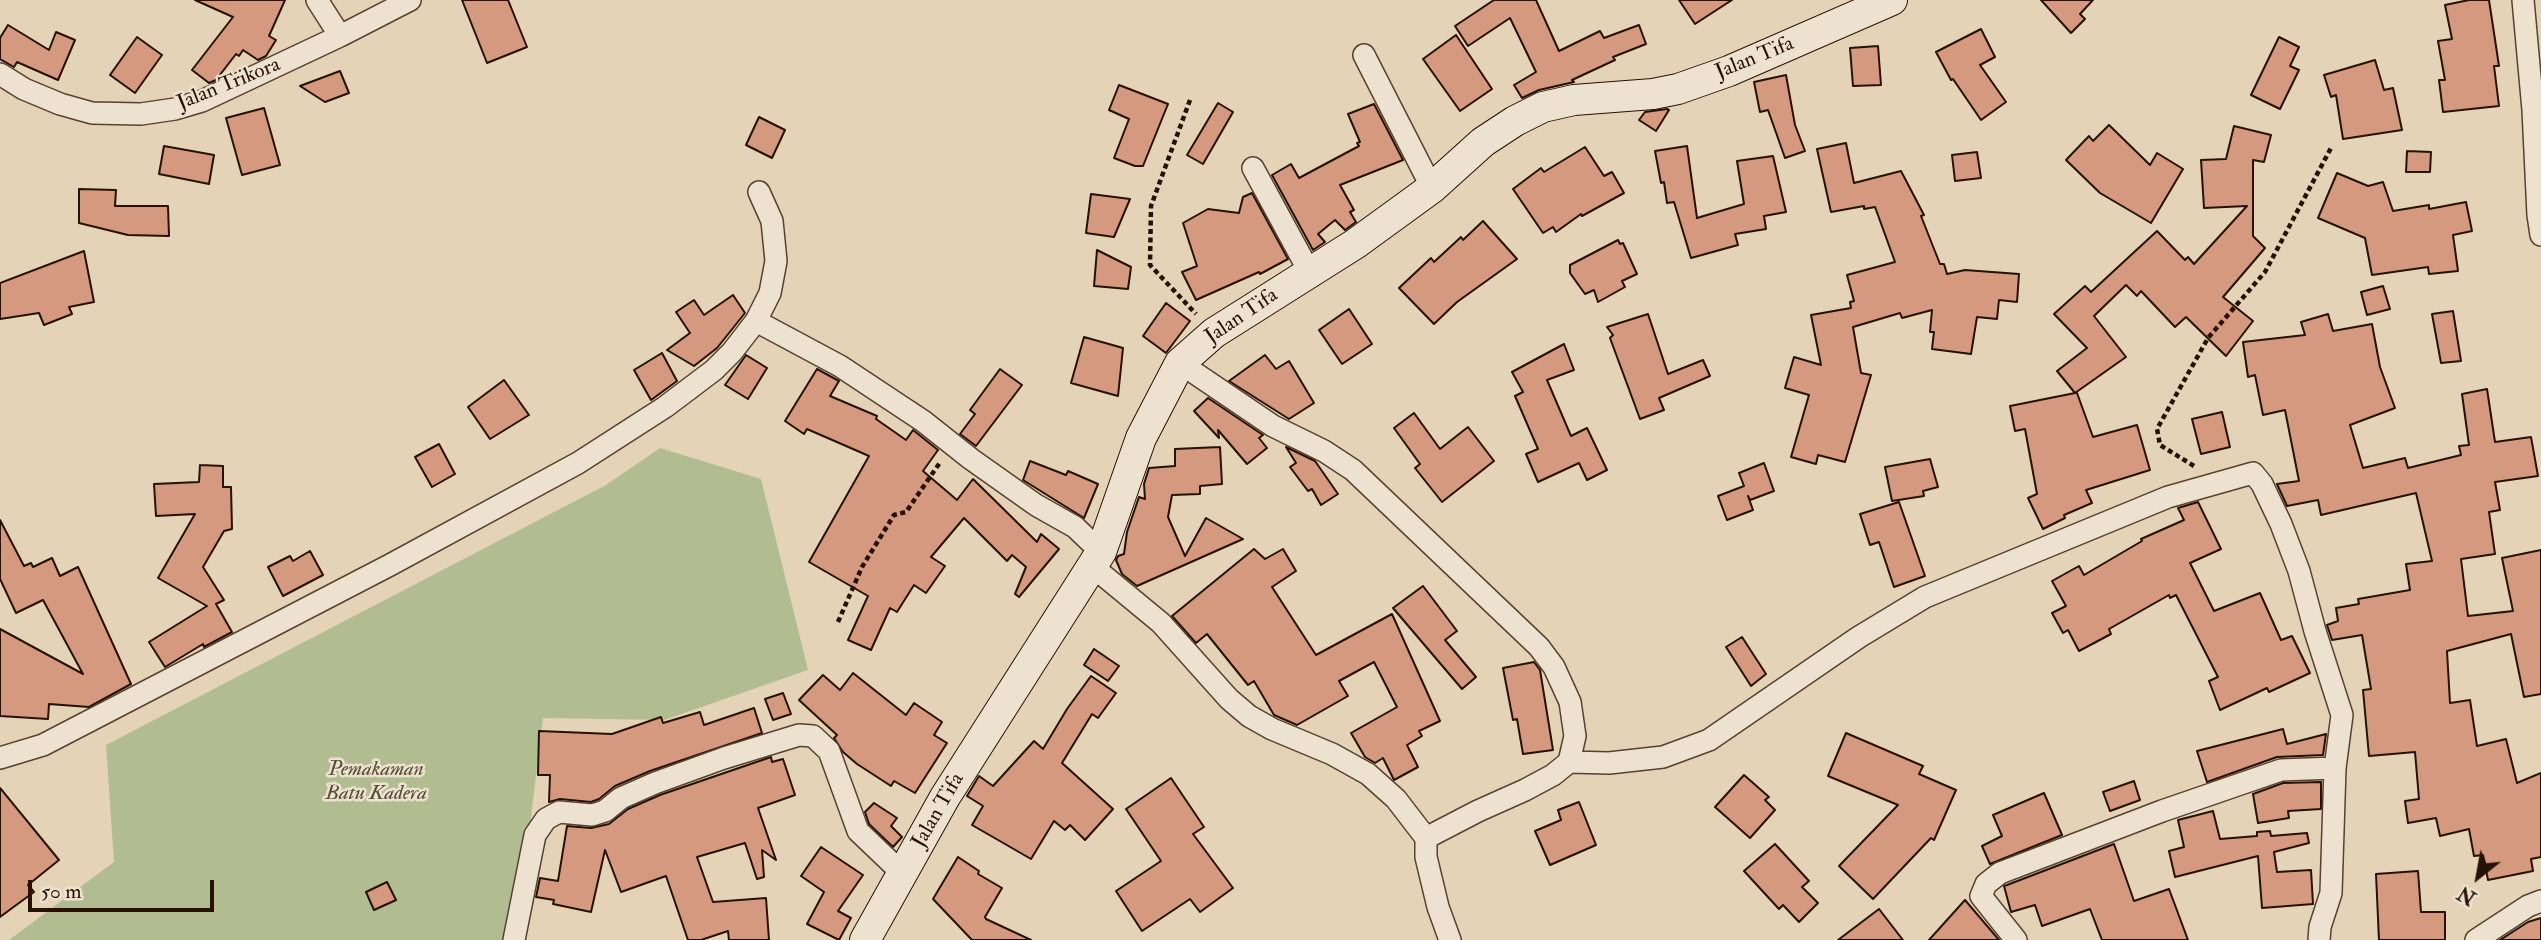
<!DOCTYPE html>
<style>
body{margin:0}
#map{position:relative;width:2541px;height:940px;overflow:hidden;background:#e4d3b7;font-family:"IM FELL Double Pica",serif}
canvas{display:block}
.north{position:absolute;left:2443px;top:842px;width:70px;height:70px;-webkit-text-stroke:5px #ede2d0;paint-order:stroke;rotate:211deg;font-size:19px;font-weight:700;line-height:28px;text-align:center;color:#261102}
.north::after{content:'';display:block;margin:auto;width:24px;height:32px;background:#261102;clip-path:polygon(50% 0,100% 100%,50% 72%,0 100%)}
.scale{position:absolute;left:28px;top:880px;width:186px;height:32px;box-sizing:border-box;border:4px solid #261102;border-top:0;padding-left:9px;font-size:21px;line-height:24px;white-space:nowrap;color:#261102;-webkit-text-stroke:5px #ede2d0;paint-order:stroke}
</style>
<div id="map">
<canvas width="2541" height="940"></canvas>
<div class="north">N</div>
<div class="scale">50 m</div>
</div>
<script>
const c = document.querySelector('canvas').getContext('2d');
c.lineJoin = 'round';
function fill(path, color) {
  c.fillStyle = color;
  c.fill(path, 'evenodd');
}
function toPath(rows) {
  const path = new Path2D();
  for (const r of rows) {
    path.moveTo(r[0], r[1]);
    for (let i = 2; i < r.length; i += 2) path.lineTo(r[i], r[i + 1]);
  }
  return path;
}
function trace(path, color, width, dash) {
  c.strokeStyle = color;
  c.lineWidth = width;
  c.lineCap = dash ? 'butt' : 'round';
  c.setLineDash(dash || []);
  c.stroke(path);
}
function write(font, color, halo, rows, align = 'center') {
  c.font = font + ' "IM FELL Double Pica",serif';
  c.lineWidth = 5;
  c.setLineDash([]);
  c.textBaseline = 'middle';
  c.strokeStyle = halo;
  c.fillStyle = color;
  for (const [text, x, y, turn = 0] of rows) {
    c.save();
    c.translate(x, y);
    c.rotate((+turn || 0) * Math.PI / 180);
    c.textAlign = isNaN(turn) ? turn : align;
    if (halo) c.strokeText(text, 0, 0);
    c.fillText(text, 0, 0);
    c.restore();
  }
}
fill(toPath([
 [660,448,761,479,808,670,664,720,543,718,516,940,9,940,114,862,106,745,606,485]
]), '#b1bd90');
const building = toPath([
 [195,0,285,0,269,36,276,40,266,56,258,60,243,50,239,56,236,54,216,80,209,83,192,70,233,17,195,0],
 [462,0,508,0,527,47,487,63,462,0],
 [1494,0,1536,0,1559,51,1600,31,1604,38,1639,25,1646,44,1613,57,1615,60,1572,80,1574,82,1539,90,1522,98,1514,85,1536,72,1510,18,1468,46,1455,26,1494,0],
 [1679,0,1732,0,1695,24,1679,0],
 [2041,0,2093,0,2080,14,2085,19,2071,33,2041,0],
 [2469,0,2489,0,2499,66,2494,66,2499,106,2443,112,2439,80,2445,80,2438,41,2452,39,2445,5,2469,0],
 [8,25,49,50,56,32,75,40,58,80,17,62,14,67,0,59,0,38,8,25],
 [1981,29,1995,57,1980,65,2006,102,1981,120,1953,79,1951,80,1936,52,1981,29],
 [1456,35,1492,89,1460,111,1423,59,1456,35],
 [137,37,162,55,135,93,110,75,137,37],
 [2279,37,2299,47,2290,66,2299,70,2280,109,2251,95,2279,37],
 [1878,46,1881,85,1853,86,1850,48,1878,46],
 [2375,60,2384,90,2393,88,2402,130,2343,139,2336,95,2331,97,2324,75,2375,60],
 [340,71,349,93,325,102,300,86,340,71],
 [1786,75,1795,125,1805,151,1785,158,1768,110,1760,112,1754,82,1786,75],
 [1119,85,1168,104,1143,166,1135,166,1114,158,1129,119,1109,110,1119,85],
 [1218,103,1233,112,1203,164,1187,155,1218,103],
 [1374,104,1403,160,1340,185,1354,210,1350,212,1356,222,1345,230,1335,220,1318,234,1325,242,1313,250,1272,175,1291,164,1299,178,1359,146,1357,143,1360,142,1348,114,1374,104],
 [264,108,280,165,242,175,226,118,264,108],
 [1667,109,1669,110,1656,131,1639,120,1645,112,1667,109],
 [759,117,785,130,772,158,746,145,759,117],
 [2109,125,2150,165,2157,153,2183,169,2151,223,2100,193,2066,160,2089,136,2093,141,2109,125],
 [2234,126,2271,135,2264,162,2253,160,2253,236,2265,248,2223,297,2253,321,2226,356,2186,317,2175,327,2141,291,2137,296,2126,285,2094,316,2126,357,2075,393,2077,393,2093,437,2137,425,2150,470,2086,490,2092,503,2064,515,2065,518,2043,529,2028,498,2037,494,2025,429,2015,431,2010,406,2075,393,2057,371,2087,348,2054,314,2085,286,2091,292,2157,231,2185,260,2188,257,2194,264,2247,206,2204,208,2201,160,2226,159,2234,126],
 [1846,143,1854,183,1901,171,1924,215,1921,216,1940,264,1944,264,1947,274,1965,270,2019,274,2017,302,1999,300,1997,319,1977,317,1971,354,1932,349,1934,332,1930,332,1932,310,1902,318,1900,313,1853,327,1861,373,1871,375,1845,462,1818,455,1816,464,1791,457,1809,395,1785,388,1794,357,1821,365,1811,315,1851,308,1850,302,1854,301,1847,275,1895,262,1875,207,1864,209,1864,206,1831,212,1817,149,1846,143],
 [164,146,214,155,209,184,159,174,164,146],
 [1687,146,1697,218,1744,204,1737,161,1773,156,1786,212,1764,216,1766,229,1735,234,1738,245,1691,258,1674,202,1667,203,1664,182,1661,183,1655,151,1687,146],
 [1585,147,1604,176,1612,172,1624,193,1582,216,1581,214,1556,232,1553,227,1543,233,1513,189,1541,168,1544,172,1585,147],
 [2407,151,2431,152,2430,172,2406,172,2407,151],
 [1977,152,1981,178,1955,181,1952,155,1977,152],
 [2337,173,2368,186,2383,182,2393,211,2429,205,2429,209,2466,202,2472,231,2453,235,2458,271,2429,274,2428,267,2372,275,2365,238,2318,218,2337,173],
 [79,189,116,190,115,206,168,206,169,236,128,235,79,223,79,189],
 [1252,193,1288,259,1260,274,1259,272,1196,300,1182,272,1197,266,1183,223,1208,209,1239,213,1243,197,1252,193],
 [1091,194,1130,199,1114,237,1086,233,1091,194],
 [1483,221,1517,259,1457,302,1434,324,1399,288,1431,258,1434,262,1461,237,1463,240,1483,221],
 [1618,240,1620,244,1623,243,1637,274,1622,281,1625,287,1598,302,1594,290,1585,294,1570,273,1570,265,1618,240],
 [1097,250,1131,267,1128,289,1094,286,1097,250],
 [84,251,94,302,69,307,72,314,44,325,39,313,0,319,0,283,84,251],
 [2383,286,2390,309,2367,315,2361,292,2383,286],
 [733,295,745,313,717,348,694,366,667,350,690,333,676,312,694,300,704,315,733,295],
 [1166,303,1190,321,1166,353,1143,336,1166,303],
 [1349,309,1372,344,1342,364,1319,330,1349,309],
 [2453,311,2461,361,2441,363,2432,314,2453,311],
 [1648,314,1668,374,1703,360,1710,376,1659,398,1664,410,1640,419,1610,338,1613,335,1607,327,1648,314],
 [2328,314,2333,331,2372,324,2380,367,2395,408,2350,425,2363,468,2405,458,2408,468,2461,455,2459,446,2469,445,2462,394,2487,389,2495,442,2531,437,2538,476,2495,482,2500,510,2489,512,2495,554,2461,559,2468,616,2513,611,2502,558,2541,550,2541,694,2524,697,2511,634,2447,651,2450,703,2470,700,2477,746,2506,739,2517,783,2541,773,2541,857,2531,859,2533,871,2488,880,2483,855,2474,856,2469,829,2440,836,2436,818,2408,823,2405,801,2419,799,2415,752,2369,756,2363,690,2371,689,2362,635,2332,640,2327,625,2338,621,2336,608,2359,604,2358,599,2410,590,2406,564,2432,561,2416,493,2321,515,2318,500,2287,506,2277,484,2299,481,2285,410,2263,415,2255,375,2248,377,2243,342,2305,335,2301,322,2328,314],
 [1084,337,1123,348,1118,396,1071,383,1084,337],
 [1564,344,1574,370,1547,380,1571,436,1587,428,1607,470,1587,480,1579,463,1538,482,1526,454,1538,449,1515,396,1523,392,1512,372,1564,344],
 [662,353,677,381,651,400,634,370,662,353],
 [746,355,767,368,748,399,725,385,746,355],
 [1265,355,1276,369,1289,361,1314,403,1289,419,1229,381,1265,355],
 [817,369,839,381,830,396,877,416,876,419,906,440,913,430,938,450,923,471,957,500,973,479,1037,542,1041,534,1059,549,1019,597,1015,594,1026,567,1012,555,1007,561,964,518,931,557,945,566,926,593,914,585,897,612,890,608,871,650,848,640,868,596,809,562,869,456,807,429,804,434,785,421,817,369],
 [1000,369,1022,385,976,446,960,434,975,414,970,410,1000,369],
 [504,380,529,415,490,439,468,407,504,380],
 [1208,398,1263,435,1259,438,1267,448,1247,464,1218,430,1219,438,1194,411,1208,398],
 [2222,412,2230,447,2201,454,2192,419,2222,412],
 [1414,413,1440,449,1468,427,1494,461,1442,502,1415,468,1420,464,1394,428,1414,413],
 [439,444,455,474,432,487,415,457,439,444],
 [1220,447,1222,484,1200,486,1200,494,1172,495,1168,517,1185,556,1206,518,1243,539,1137,586,1122,574,1116,560,1118,556,1124,554,1127,532,1139,497,1145,499,1144,484,1149,468,1175,466,1175,449,1220,447],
 [1286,447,1315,461,1338,494,1321,505,1312,489,1308,491,1290,467,1296,463,1286,447],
 [1930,459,1938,487,1923,491,1924,496,1892,501,1885,467,1930,459],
 [1030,461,1066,475,1068,471,1098,484,1084,518,1023,480,1030,461],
 [1764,463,1774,491,1750,500,1748,496,1753,510,1727,520,1718,496,1744,486,1739,473,1764,463],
 [200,465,223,466,223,487,231,487,232,529,224,531,203,567,224,600,216,604,232,632,204,647,203,644,165,667,149,642,207,606,158,578,195,514,156,516,154,484,199,482,200,465],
 [1899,502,1925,576,1894,587,1879,542,1870,545,1860,514,1899,502],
 [2198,502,2221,549,2190,563,2214,611,2260,593,2281,640,2292,636,2310,673,2269,692,2267,688,2220,710,2209,681,2218,677,2176,595,2170,598,2169,595,2109,629,2111,634,2079,651,2068,630,2063,633,2052,613,2066,606,2052,581,2079,566,2084,575,2142,541,2141,539,2184,520,2178,508,2198,502],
 [0,520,24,566,31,563,33,567,52,558,60,576,78,567,131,684,89,707,49,704,48,719,0,716,0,629,83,674,43,600,16,613,0,579,0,520],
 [1254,549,1265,559,1283,549,1296,571,1272,587,1316,655,1392,614,1440,721,1419,731,1422,736,1407,745,1418,767,1394,780,1383,758,1375,763,1365,757,1351,733,1397,707,1374,662,1339,681,1348,696,1297,725,1274,715,1254,681,1248,685,1207,634,1196,643,1172,616,1254,549],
 [310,551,323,575,283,596,268,567,290,556,293,561,310,551],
 [1423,586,1457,631,1445,640,1476,677,1462,689,1393,608,1423,586],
 [1742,637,1766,674,1751,686,1726,647,1742,637],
 [1094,649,1119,666,1108,681,1084,665,1094,649],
 [1534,662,1540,670,1553,750,1523,754,1517,719,1513,720,1503,668,1534,662],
 [853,673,906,715,914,703,942,722,934,735,947,743,915,793,894,781,891,786,857,764,843,752,834,738,837,735,799,700,823,675,840,690,853,673],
 [1091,676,1116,693,1098,718,1092,714,1062,763,1113,809,1085,840,1070,825,1065,830,1054,821,1031,859,972,825,983,806,967,796,979,776,993,786,1034,741,1043,749,1067,709,1091,676],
 [783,693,791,714,773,720,765,699,783,693],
 [754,708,762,733,650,771,615,786,599,799,591,802,560,799,549,802,550,775,538,775,539,731,612,734,661,717,663,723,700,712,704,725,754,708],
 [2283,729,2287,744,2326,734,2323,755,2277,757,2207,782,2197,751,2283,729],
 [1846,733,1923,766,1919,774,1956,790,1934,840,1931,838,1873,899,1839,866,1898,805,1828,776,1846,733],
 [771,757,772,762,783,759,795,795,758,808,776,860,762,850,764,877,757,879,745,843,697,857,713,902,766,898,769,940,729,940,728,931,701,940,688,940,666,876,621,892,605,850,591,912,553,904,554,900,536,897,540,878,558,881,567,826,591,828,609,824,628,809,660,795,771,757],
 [1744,775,1769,797,1765,800,1775,810,1750,838,1715,807,1744,775],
 [1171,778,1204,827,1193,834,1233,888,1200,912,1190,899,1142,931,1116,891,1161,861,1126,809,1171,778],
 [2134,781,2140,800,2110,811,2103,792,2134,781],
 [2321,782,2321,809,2288,811,2289,818,2258,823,2253,794,2283,783,2321,782],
 [0,788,59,860,28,885,34,892,0,917,0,788],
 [2044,793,2062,835,1990,864,1982,846,2002,836,1993,815,2044,793],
 [1579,802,1596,845,1550,865,1535,831,1561,820,1558,810,1579,802],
 [874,803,897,818,891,826,902,837,893,847,869,824,865,812,874,803],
 [2213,811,2220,839,2257,836,2257,832,2270,831,2271,836,2307,833,2309,843,2274,852,2277,872,2311,870,2313,904,2262,908,2258,856,2175,877,2169,851,2184,847,2178,820,2213,811],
 [1775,844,1809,881,1802,887,1818,903,1799,922,1783,905,1779,909,1744,871,1775,844],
 [2114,844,2134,901,2169,889,2188,940,2102,940,2090,909,2042,926,2035,905,2011,912,2004,886,2007,885,2114,844],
 [821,847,863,875,838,911,851,918,839,940,807,924,824,892,801,876,821,847],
 [958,857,979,871,978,874,1002,888,985,917,986,919,1031,940,972,940,933,899,958,857],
 [2418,871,2421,912,2445,912,2445,940,2379,940,2376,874,2418,871],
 [387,882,396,900,374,910,366,892,387,882],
 [1965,900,1999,940,1929,940,1965,900],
 [1879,909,1903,940,1838,940,1879,909],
 [2541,918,2541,940,2500,940,2528,922,2541,918]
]);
fill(building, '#d59980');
trace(building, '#261102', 2);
const street = toPath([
 [317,0,340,36],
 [2523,0,2533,110,2538,215,2541,235],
 [1364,55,1432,188],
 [0,74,24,89,60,104,92,113,141,114,175,109,202,101,340,36,410,0],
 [1253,168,1310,273],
 [756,321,840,366,923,421,971,459,1036,505,1075,527,1101,552],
 [1180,363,1273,426,1324,451,1353,470,1539,647,1554,667,1570,702,1575,736,1569,762,1553,775,1525,790,1478,811,1426,838,1426,857,1438,907,1450,940],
 [1092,566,1161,623,1229,699,1249,716,1272,729,1332,754,1368,774,1396,799,1426,838],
 [0,758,43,745,390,565,578,463,665,407,714,370,732,352,756,321,770,293,776,261,772,221,759,192],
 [1569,762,1609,763,1663,757,1709,740,1859,637,1925,597,2168,497,2253,473,2262,484,2281,524,2299,571,2315,631,2342,715,2335,768,2331,893,2320,927,2319,940],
 [514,940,535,835,546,819,559,812,592,815,605,811,621,798,655,783,724,758,799,735,813,736,829,751,858,831,902,873],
 [2016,940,1981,896,1986,884,2000,873,2162,811,2281,770,2335,768],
 [2476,940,2528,906,2541,901]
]);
const secondary = toPath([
 [865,940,945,797,1101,552,1141,438,1180,363,1214,333,1355,244,1432,188,1483,142,1515,121,1543,107,1574,100,1653,94,1678,89,1729,71,1892,0]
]);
trace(street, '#56422f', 24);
trace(secondary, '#261102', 32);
trace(toPath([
 [1190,100,1151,206,1150,265,1196,314],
 [2194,466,2160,445,2157,429,2208,338,2265,272,2331,148],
 [838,622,862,567,894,515,906,512,941,461]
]), '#261102', 4.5, [5, 3.5]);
trace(street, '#ede2d0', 21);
trace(secondary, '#ede2d0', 30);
write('21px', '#261102', '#ede2d0', [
 ["Jalan Tifa",1755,59,-22],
 ["Jalan Trikora",229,85,-22],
 ["Jalan Tifa",1242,317,-34],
 ["Jalan Tifa",939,811,-60]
]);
write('italic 21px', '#574d34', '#ede2d0', [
 ["Pemakaman",376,770],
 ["Batu Kadera",376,794]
]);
</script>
